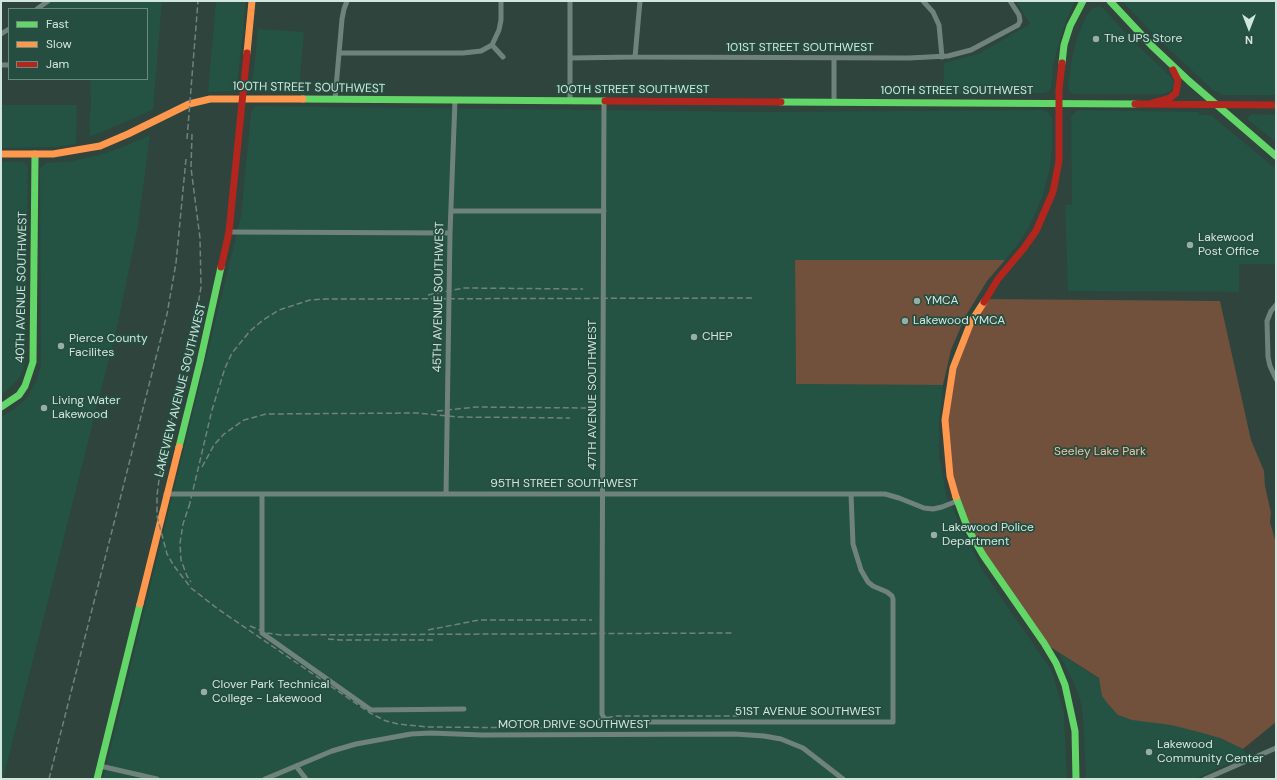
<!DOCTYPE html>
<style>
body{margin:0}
#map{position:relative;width:1277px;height:780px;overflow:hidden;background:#2e443c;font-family:"DM Sans",sans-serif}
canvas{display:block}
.frame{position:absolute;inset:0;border:2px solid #d1e6dd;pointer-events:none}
.legend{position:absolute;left:8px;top:8px;width:140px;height:72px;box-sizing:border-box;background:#254d40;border:1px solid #6a8a7f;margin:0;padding:5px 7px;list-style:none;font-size:12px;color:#d1e6dd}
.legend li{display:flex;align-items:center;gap:8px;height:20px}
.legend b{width:20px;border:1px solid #6a8a7f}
.north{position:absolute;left:1229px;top:8px;width:40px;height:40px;-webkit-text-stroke:3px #254d40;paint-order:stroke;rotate:180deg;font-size:11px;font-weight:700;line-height:16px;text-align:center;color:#d1e6dd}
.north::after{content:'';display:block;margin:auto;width:14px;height:18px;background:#d1e6dd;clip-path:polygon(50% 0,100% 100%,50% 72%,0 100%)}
</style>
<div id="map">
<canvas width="1277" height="780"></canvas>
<div class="frame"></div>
<ul class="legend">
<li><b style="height:5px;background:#63d668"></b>Fast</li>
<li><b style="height:5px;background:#ff974d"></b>Slow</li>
<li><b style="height:5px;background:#b3261e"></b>Jam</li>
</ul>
<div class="north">N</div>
</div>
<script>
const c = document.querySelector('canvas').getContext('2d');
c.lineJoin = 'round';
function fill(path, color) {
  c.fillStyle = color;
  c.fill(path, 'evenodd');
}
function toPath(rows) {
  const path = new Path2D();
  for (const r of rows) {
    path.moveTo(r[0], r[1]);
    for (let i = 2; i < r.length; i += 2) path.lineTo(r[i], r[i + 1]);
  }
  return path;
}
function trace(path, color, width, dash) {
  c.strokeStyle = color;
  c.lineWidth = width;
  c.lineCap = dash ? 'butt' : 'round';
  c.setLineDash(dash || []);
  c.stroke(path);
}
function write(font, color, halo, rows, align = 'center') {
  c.font = font + ' "DM Sans",sans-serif';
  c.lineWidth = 3.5;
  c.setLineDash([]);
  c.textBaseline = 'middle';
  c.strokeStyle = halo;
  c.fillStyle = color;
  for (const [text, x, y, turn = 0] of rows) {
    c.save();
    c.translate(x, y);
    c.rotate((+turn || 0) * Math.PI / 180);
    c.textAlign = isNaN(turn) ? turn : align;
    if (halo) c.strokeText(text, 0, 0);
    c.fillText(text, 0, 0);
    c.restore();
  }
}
fill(toPath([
 [49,1,162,1,153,110,90,137,89,124,91,105,90,79,147,79,147,9,44,9],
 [216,1,246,1,237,87,232,91,208,92],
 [1016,1,1075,1,1067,19,1059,42,1053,67,1051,88,1048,92,1044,93,944,94,944,63,978,54,1030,24],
 [1122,1,1276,1,1276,95,1223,95,1214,91,1157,38],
 [1100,6,1104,9,1135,43,1171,77,1174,83,1172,89,1170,92,1163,94,1074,94,1070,92,1068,88,1072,57,1077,38,1086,16,1093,8],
 [258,29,304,32,299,91,256,91,253,90,252,87],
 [1,105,77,105,76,144,56,147,1,148],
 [256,106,767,112,1041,110,1048,112,1052,118,1052,149,1049,172,1043,195,1029,227,1018,244,1005,260,795,260,796,384,943,385,939,422,939,455,946,495,983,571,1052,671,1064,713,1067,779,103,779,241,216,251,112],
 [1078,110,1199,112,1199,115,1211,115,1276,169,1276,264,1239,264,1239,292,1068,291,1065,205,1071,205,1072,203,1071,117],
 [1252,114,1276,115,1276,142,1248,120,1248,117],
 [150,135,138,226,118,323,3,779,1,779,1,417,13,410,27,398,37,379,41,365,40,169,46,163,74,161,99,155,125,146],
 [1,162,23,162,26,164,28,168,25,363,22,373,17,381,1,395],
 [1059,653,1118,691,1243,749,1247,755,1195,779,1086,779,1083,717,1081,704,1076,688]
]), '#245243');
fill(toPath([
 [795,260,1005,260,987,281,965,317,951,350,943,385,796,384],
 [984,299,1220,301,1251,440,1264,471,1265,486,1271,513,1270,522,1276,543,1276,722,1243,749,1220,738,1199,732,1171,725,1132,720,1118,715,1108,704,1102,696,1099,678,1044,643,983,555,957,501,946,435,953,368]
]), '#71503c');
trace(toPath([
 [570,1,570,100],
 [923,1,933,12,939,25,942,57],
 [37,9,48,1],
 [1,34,9,29],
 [492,45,503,57],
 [339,53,463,53,481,51,492,45,499,30,501,20,501,1],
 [635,57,640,1],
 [570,58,635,57,909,58,948,56,971,50,1018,25,1020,21,1019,15,1010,1],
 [1,65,9,65],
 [335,99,342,19,344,9,347,1],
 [604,100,602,634,602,714,604,718,614,722,893,722,893,599,892,596,887,592,873,586,868,582,861,570,853,544,851,494],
 [834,101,834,58],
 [451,211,604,211],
 [229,232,450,233],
 [1276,305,1271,311,1267,321,1268,357,1270,366,1276,379],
 [166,494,885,494,899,498,924,508,933,509,942,507,957,501],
 [262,494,262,633,371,710,464,709],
 [446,494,450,233,455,100],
 [100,766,157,779],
 [296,766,306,779],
 [265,779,332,751,356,744,411,734,431,733,482,735,735,734,764,736,781,739,803,748,843,779],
 [1205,779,1276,748]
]), '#6f837c', 5);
trace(toPath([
 [1110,1,1153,47,1189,81,1276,156],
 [1062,63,1064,45,1070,26,1083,1],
 [303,99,605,101],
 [781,102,1135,104],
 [1,407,19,395,25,386,33,362,35,154],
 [179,447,200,362,221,267],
 [956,497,968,529,983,555,1044,643,1056,663,1065,685,1075,731,1076,779],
 [97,779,140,604]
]), '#63d668', 7);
trace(toPath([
 [247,53,252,1],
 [1,154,53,154,100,146,128,134,189,104,210,99,303,99],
 [956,497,950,476,945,420,953,368,971,322,984,302],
 [140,604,179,447]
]), '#ff974d', 7);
trace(toPath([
 [605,101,781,102],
 [1152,103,1170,98,1176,93,1178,80,1173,70],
 [1135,104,1276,105],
 [221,267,229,232,247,53],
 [984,302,998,279,1024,248,1036,231,1053,192,1059,161,1059,90,1062,63]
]), '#b3261e', 7);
trace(toPath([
 [192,134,191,168,200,238,201,287,194,328,162,458,157,495,157,516,167,554,174,566,191,588,218,609,370,713,386,721,398,724,428,727,548,728,572,725,615,716,739,716],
 [187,139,198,1],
 [428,295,464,288,583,289],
 [437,411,476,407,586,408],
 [202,467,214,445,224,434,244,420,266,414,417,413,458,417,570,418],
 [190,503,183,524,180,543,181,560,187,576,191,582],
 [189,507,212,410,225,368,232,353,250,331,263,320,279,310,310,300,325,299,752,298],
 [250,626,267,633,281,635,732,633],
 [428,630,479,620,592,620],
 [328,639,340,640,435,640],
 [49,779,167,314,176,263,186,159]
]), '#71827c', 1.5, [6, 3]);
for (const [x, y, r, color] of [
 [1096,39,4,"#98ada5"],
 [1190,245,4,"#98ada5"],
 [917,301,4,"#98ada5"],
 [905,321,4,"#98ada5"],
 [694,337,4,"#98ada5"],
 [61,346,4,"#98ada5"],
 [44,408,4,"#98ada5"],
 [934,535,4,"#98ada5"],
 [204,692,4,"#98ada5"],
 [1149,752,4,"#98ada5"]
]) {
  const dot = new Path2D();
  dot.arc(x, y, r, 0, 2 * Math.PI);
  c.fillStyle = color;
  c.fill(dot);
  trace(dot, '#254d40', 1.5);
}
write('12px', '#d1e6dd', '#254d40', [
 ["The UPS Store",1104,39],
 ["Lakewood",1198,238],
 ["Post Office",1198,252],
 ["YMCA",925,301],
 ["Lakewood YMCA",913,321],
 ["CHEP",702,337],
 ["Pierce County",69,339],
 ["Facilites",69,353],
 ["Living Water",52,401],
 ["Lakewood",52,415],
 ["Lakewood Police",942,528],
 ["Department",942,542],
 ["Clover Park Technical",212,685],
 ["College - Lakewood",212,699],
 ["Lakewood",1157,745],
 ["Community Center",1157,759]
], 'left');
write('12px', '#d1e6dd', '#254d40', [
 ["101ST STREET SOUTHWEST",800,48],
 ["100TH STREET SOUTHWEST",309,88,1],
 ["100TH STREET SOUTHWEST",633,90],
 ["100TH STREET SOUTHWEST",957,91],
 ["40TH AVENUE SOUTHWEST",22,287,-89],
 ["45TH AVENUE SOUTHWEST",439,297,-89],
 ["LAKEVIEW AVENUE SOUTHWEST",181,390,-76],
 ["47TH AVENUE SOUTHWEST",593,395,-90],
 ["95TH STREET SOUTHWEST",564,484],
 ["51ST AVENUE SOUTHWEST",808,712],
 ["MOTOR DRIVE SOUTHWEST",574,725]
]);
write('12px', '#f7c0a2', '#254d40', [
 ["Seeley Lake Park",1100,452]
]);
</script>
